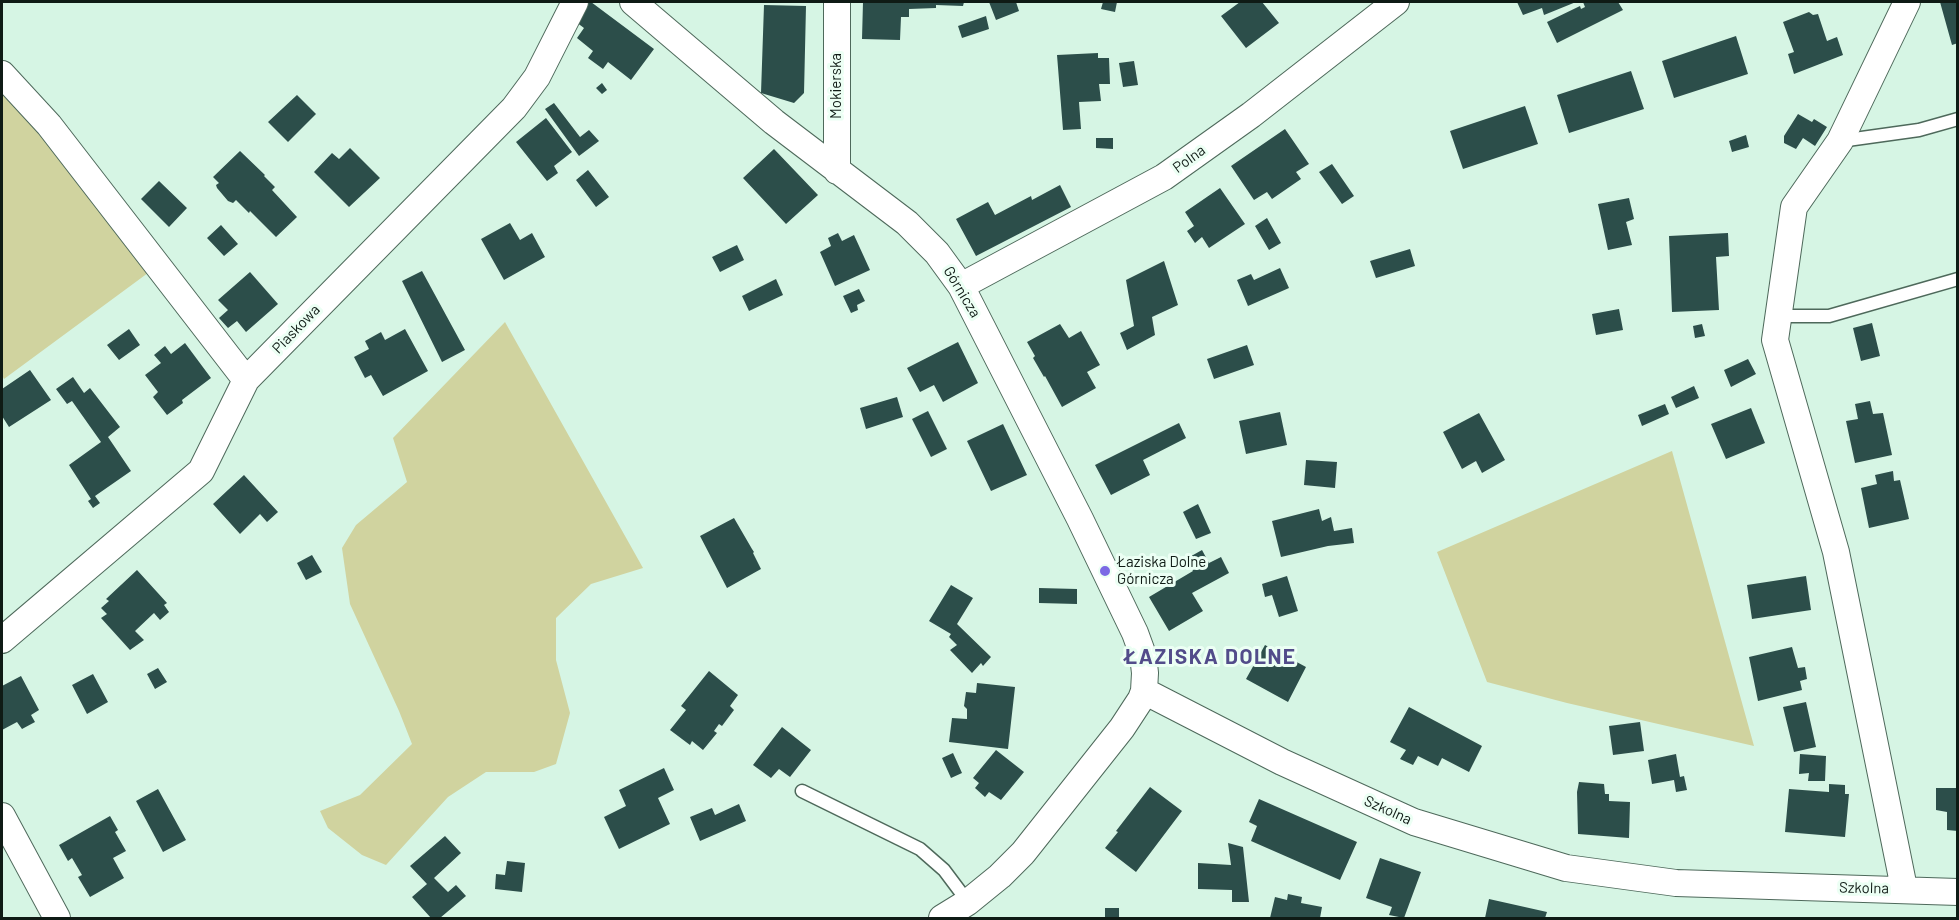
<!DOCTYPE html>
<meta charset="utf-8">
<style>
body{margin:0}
#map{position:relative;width:1959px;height:920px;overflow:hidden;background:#d6f5e4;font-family:Barlow,sans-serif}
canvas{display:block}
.frame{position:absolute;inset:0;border:3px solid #0f1b15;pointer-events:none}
</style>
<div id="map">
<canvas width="1959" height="920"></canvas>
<div class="frame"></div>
</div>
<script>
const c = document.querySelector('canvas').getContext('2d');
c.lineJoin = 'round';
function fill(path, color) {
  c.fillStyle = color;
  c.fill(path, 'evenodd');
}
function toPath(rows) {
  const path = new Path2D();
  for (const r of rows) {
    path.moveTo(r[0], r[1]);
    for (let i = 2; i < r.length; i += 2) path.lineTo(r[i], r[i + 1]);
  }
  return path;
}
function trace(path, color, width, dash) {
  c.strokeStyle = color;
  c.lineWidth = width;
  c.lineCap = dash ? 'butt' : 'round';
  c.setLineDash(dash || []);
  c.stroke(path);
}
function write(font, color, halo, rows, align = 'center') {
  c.font = font + ' Barlow,sans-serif';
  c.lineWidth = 6;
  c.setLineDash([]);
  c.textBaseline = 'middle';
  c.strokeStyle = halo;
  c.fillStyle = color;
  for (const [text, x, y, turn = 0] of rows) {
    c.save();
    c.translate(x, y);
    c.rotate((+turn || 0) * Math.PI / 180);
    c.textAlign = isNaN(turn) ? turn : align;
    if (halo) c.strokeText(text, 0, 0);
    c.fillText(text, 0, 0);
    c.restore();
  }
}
fill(toPath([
 [2,73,152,270,4,379,2,375],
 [505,322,643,568,591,584,556,618,556,660,570,713,556,764,534,772,486,772,448,797,386,865,362,855,328,828,320,811,360,795,412,744,399,711,350,604,342,548,356,525,407,482,393,438],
 [1672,451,1754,746,1567,703,1487,682,1437,552]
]), '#d0d39f');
fill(toPath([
 [585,2,591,2,654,49,631,80,608,62,603,69,588,58,593,51,577,38,584,28,572,19],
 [863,2,964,2,963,6,936,5,936,8,909,9,909,17,901,17,900,40,862,39],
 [989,2,1016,2,1019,11,996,20],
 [1103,2,1117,2,1115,12,1101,9],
 [1240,2,1262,2,1279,23,1246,48,1221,16],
 [1517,2,1576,2,1544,15,1542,8,1523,15],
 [1583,2,1618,2,1623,10,1557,43,1547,22,1580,6,1581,9,1585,7],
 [1940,2,1958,2,1958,43,1952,45],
 [764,5,806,6,804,93,794,103,761,93],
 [1809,12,1813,15,1818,14,1827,41,1837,37,1843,55,1794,74,1788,54,1794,52,1783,22],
 [986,16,989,29,962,38,958,26],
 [1736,36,1748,74,1674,98,1662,61],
 [1098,53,1098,58,1109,58,1110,84,1099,84,1101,101,1079,102,1081,129,1063,130,1057,55],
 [1134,61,1138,85,1123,87,1119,63],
 [1631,71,1644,109,1569,133,1557,95],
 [602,83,607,90,602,94,596,88],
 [297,95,316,114,288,142,268,122],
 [554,103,580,137,589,130,599,141,579,156,545,109],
 [1525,106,1538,144,1463,169,1450,131],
 [1798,114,1812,122,1814,119,1827,127,1815,146,1803,138,1796,149,1784,143,1784,136],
 [546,118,572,152,554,166,558,173,547,181,516,142],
 [1285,129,1309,164,1296,172,1301,179,1272,199,1267,192,1254,200,1231,166],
 [1746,135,1749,147,1732,152,1729,141],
 [1096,138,1113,138,1113,149,1096,148],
 [350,148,380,178,349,207,314,172,332,153,339,159],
 [774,149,818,195,786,224,743,178],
 [240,151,265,175,264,176,275,187,272,190,297,217,276,237,250,211,249,213,236,200,233,203,228,201,217,188,216,185,219,183,213,177],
 [1332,164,1354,196,1342,204,1319,172],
 [588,170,609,197,596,207,576,180],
 [159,181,187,208,169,227,141,199],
 [1060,185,1071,207,976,256,956,219,988,202,995,215,1031,196,1032,200],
 [1220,188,1245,224,1209,248,1202,237,1195,243,1187,231,1194,226,1185,212],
 [1629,198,1634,219,1626,222,1632,245,1608,250,1598,204],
 [1267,218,1281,243,1269,250,1255,226],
 [510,223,520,240,532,233,545,257,504,280,481,239],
 [221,225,238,244,224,256,207,238],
 [838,233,842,241,854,235,870,270,835,286,820,252,831,246,828,238],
 [1728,233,1729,256,1716,257,1719,310,1672,312,1669,236],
 [737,245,744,260,720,272,712,257],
 [1410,249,1415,266,1376,278,1370,261],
 [1164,261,1178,305,1152,317,1155,335,1127,350,1120,333,1134,326,1126,280],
 [1280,268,1289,288,1248,306,1237,280,1251,274,1254,280],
 [422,271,465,350,442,362,402,281],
 [250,272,278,304,246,332,237,321,228,328,219,318,228,310,218,300],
 [776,279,783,295,749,311,742,296],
 [859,289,865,301,857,305,858,310,851,313,843,296],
 [1619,309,1623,330,1596,335,1592,314],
 [1872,323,1880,356,1861,361,1853,328],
 [1060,324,1069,338,1081,331,1100,365,1087,372,1096,388,1062,407,1045,376,1044,377,1033,358,1035,356,1027,342],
 [1702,324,1705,336,1695,338,1693,326],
 [129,329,140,345,119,360,107,345],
 [405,329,428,371,383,396,371,375,365,378,354,357,369,349,365,341,381,332,385,340],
 [958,342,978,383,943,402,934,385,920,392,907,368],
 [185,343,211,378,182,400,183,403,167,415,153,397,158,392,145,375,161,363,154,355,165,346,171,354],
 [1247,345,1254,365,1214,379,1207,359],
 [1748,359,1756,374,1731,387,1724,370],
 [30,370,51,400,9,427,2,416,2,389],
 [73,377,84,393,90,388,120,427,108,437,131,471,95,496,100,503,93,508,88,501,91,499,69,465,101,442,72,401,67,404,56,389],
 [1694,386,1699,398,1676,408,1671,397],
 [897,397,903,417,866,429,860,408],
 [1870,401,1873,414,1883,413,1892,455,1855,463,1846,421,1858,419,1855,404],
 [1665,404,1669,414,1642,426,1638,415],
 [1751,408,1765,443,1726,459,1711,424],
 [928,411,947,449,931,457,912,419],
 [1280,412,1287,445,1246,454,1239,421],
 [1479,413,1505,460,1482,473,1476,461,1462,469,1443,432],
 [1179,423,1186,438,1143,460,1150,475,1111,495,1095,465],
 [1003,424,1027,475,991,491,967,441],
 [1306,460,1337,462,1335,488,1304,485],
 [1893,471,1894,481,1900,480,1909,519,1869,528,1861,488,1877,484,1875,475],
 [244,475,278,512,267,522,260,514,240,534,213,504],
 [1198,504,1211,533,1196,539,1183,512],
 [1319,509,1322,521,1331,517,1334,531,1352,528,1354,543,1328,546,1281,557,1272,521],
 [734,518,752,549,754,552,753,553,761,569,727,588,700,536],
 [1202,550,1209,563,1221,557,1229,573,1192,593,1203,611,1169,631,1149,597,1193,571,1186,559],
 [312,555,322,572,306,580,297,563],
 [137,570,167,603,164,605,169,612,160,620,154,613,135,631,144,640,130,650,101,618,107,614,101,608,109,601,106,599],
 [1287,576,1298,611,1279,617,1272,595,1265,597,1262,584],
 [1806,576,1811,610,1752,619,1747,585],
 [951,585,973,598,957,624,991,657,983,666,981,663,972,673,950,650,957,645,949,637,951,634,929,621],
 [1039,588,1077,589,1077,604,1039,603],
 [1265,645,1306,667,1288,702,1246,679],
 [1792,647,1798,668,1805,667,1807,679,1800,681,1802,690,1758,701,1749,657],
 [158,668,167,682,155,689,147,674],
 [709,671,738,695,730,706,734,710,722,726,719,724,714,731,717,733,703,750,692,741,690,745,670,730,686,710,681,706],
 [93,674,108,702,87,714,72,685],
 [21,676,39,710,31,715,35,722,22,729,17,722,2,730,2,686],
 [977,683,1015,687,1008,749,949,742,952,718,967,719,967,709,964,706,966,692,976,693],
 [1806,702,1816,747,1794,752,1783,707],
 [1409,707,1482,746,1469,772,1442,758,1438,766,1418,756,1413,765,1400,759,1406,750,1390,742],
 [1640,722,1644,751,1613,755,1609,726],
 [782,727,811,750,790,777,779,769,771,778,753,765],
 [996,750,1024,772,1001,800,989,792,985,797,975,788,979,783,973,778],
 [953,753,962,773,951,778,942,758],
 [1676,754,1680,777,1684,776,1687,790,1676,792,1674,780,1652,784,1648,760],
 [1800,754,1826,756,1825,781,1808,781,1809,773,1799,774],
 [664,768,674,790,658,798,670,824,619,849,604,817,626,806,619,790],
 [1579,782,1604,784,1605,794,1609,794,1609,801,1630,802,1629,838,1578,834,1577,792],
 [1829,784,1845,785,1845,794,1849,794,1845,837,1785,832,1789,789,1829,792],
 [1150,787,1182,811,1136,872,1105,848,1118,832,1116,831],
 [1936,788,1958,788,1958,831,1947,830,1947,812,1936,810],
 [158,789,186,840,163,852,136,801],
 [1259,799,1357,842,1340,880,1251,841,1257,826,1249,822],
 [739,804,746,821,700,841,690,817,712,808,715,815],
 [110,816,118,830,115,832,126,851,113,858,124,878,90,897,78,877,82,875,72,858,68,861,59,845],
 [445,836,461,853,434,878,448,892,456,885,466,896,440,918,431,918,412,897,427,884,410,866],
 [1228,843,1243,847,1249,902,1232,902,1232,890,1198,889,1198,863,1231,865],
 [1380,858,1421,872,1404,918,1389,915,1392,907,1366,898],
 [507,861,525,863,522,892,495,889,496,874,505,875],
 [1288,894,1302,897,1301,903,1322,907,1320,918,1270,918,1275,897,1287,900],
 [1489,899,1547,912,1545,918,1485,918],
 [1105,908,1119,908,1119,918,1105,918]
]), '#2c4e4a');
const lane = toPath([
 [1840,141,1919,130,1958,119],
 [1779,316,1829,316,1958,279],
 [802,791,920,849,944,870,968,902]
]);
const street = toPath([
 [633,2,774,122,907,223,937,253,961,286,1080,519,1135,633,1143,655,1145,673,1144,691,1141,699,1122,728,1023,853,1000,876,968,902,942,918],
 [2,74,49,125,246,380],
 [837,171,837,2],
 [961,286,1164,177,1251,115,1396,2],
 [2,640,201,471,246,380,514,108,537,77,575,2],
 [1144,691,1282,762,1414,822,1566,868,1676,883,1958,892],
 [2,816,57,918],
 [1904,888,1836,552,1775,340,1794,207,1840,141,1907,2]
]);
trace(lane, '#4e695b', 15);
trace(street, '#4e695b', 28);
trace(lane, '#fff', 12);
trace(street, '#fff', 26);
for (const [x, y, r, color] of [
 [1105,571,6,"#7b69e4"]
]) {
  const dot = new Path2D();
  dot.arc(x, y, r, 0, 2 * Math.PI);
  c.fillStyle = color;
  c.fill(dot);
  trace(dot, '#ecfff4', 2);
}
write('15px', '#0f1b15', '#ecfff4', [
 ["Mokierska",836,86,-90],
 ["Polna",1189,159,-36],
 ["Górnicza",962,292,59],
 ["Piaskowa",296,329,-46],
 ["Szkolna",1388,810,24],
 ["Szkolna",1864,888,1]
]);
write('15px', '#0f1b15', '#ecfff4', [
 ["Łaziska Dolne",1117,562],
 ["Górnicza",1117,579]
], 'left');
c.letterSpacing = '1.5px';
write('bold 21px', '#524c8a', '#ecfff4', [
 ["ŁAZISKA DOLNE",1210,657]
]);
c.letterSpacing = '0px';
</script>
